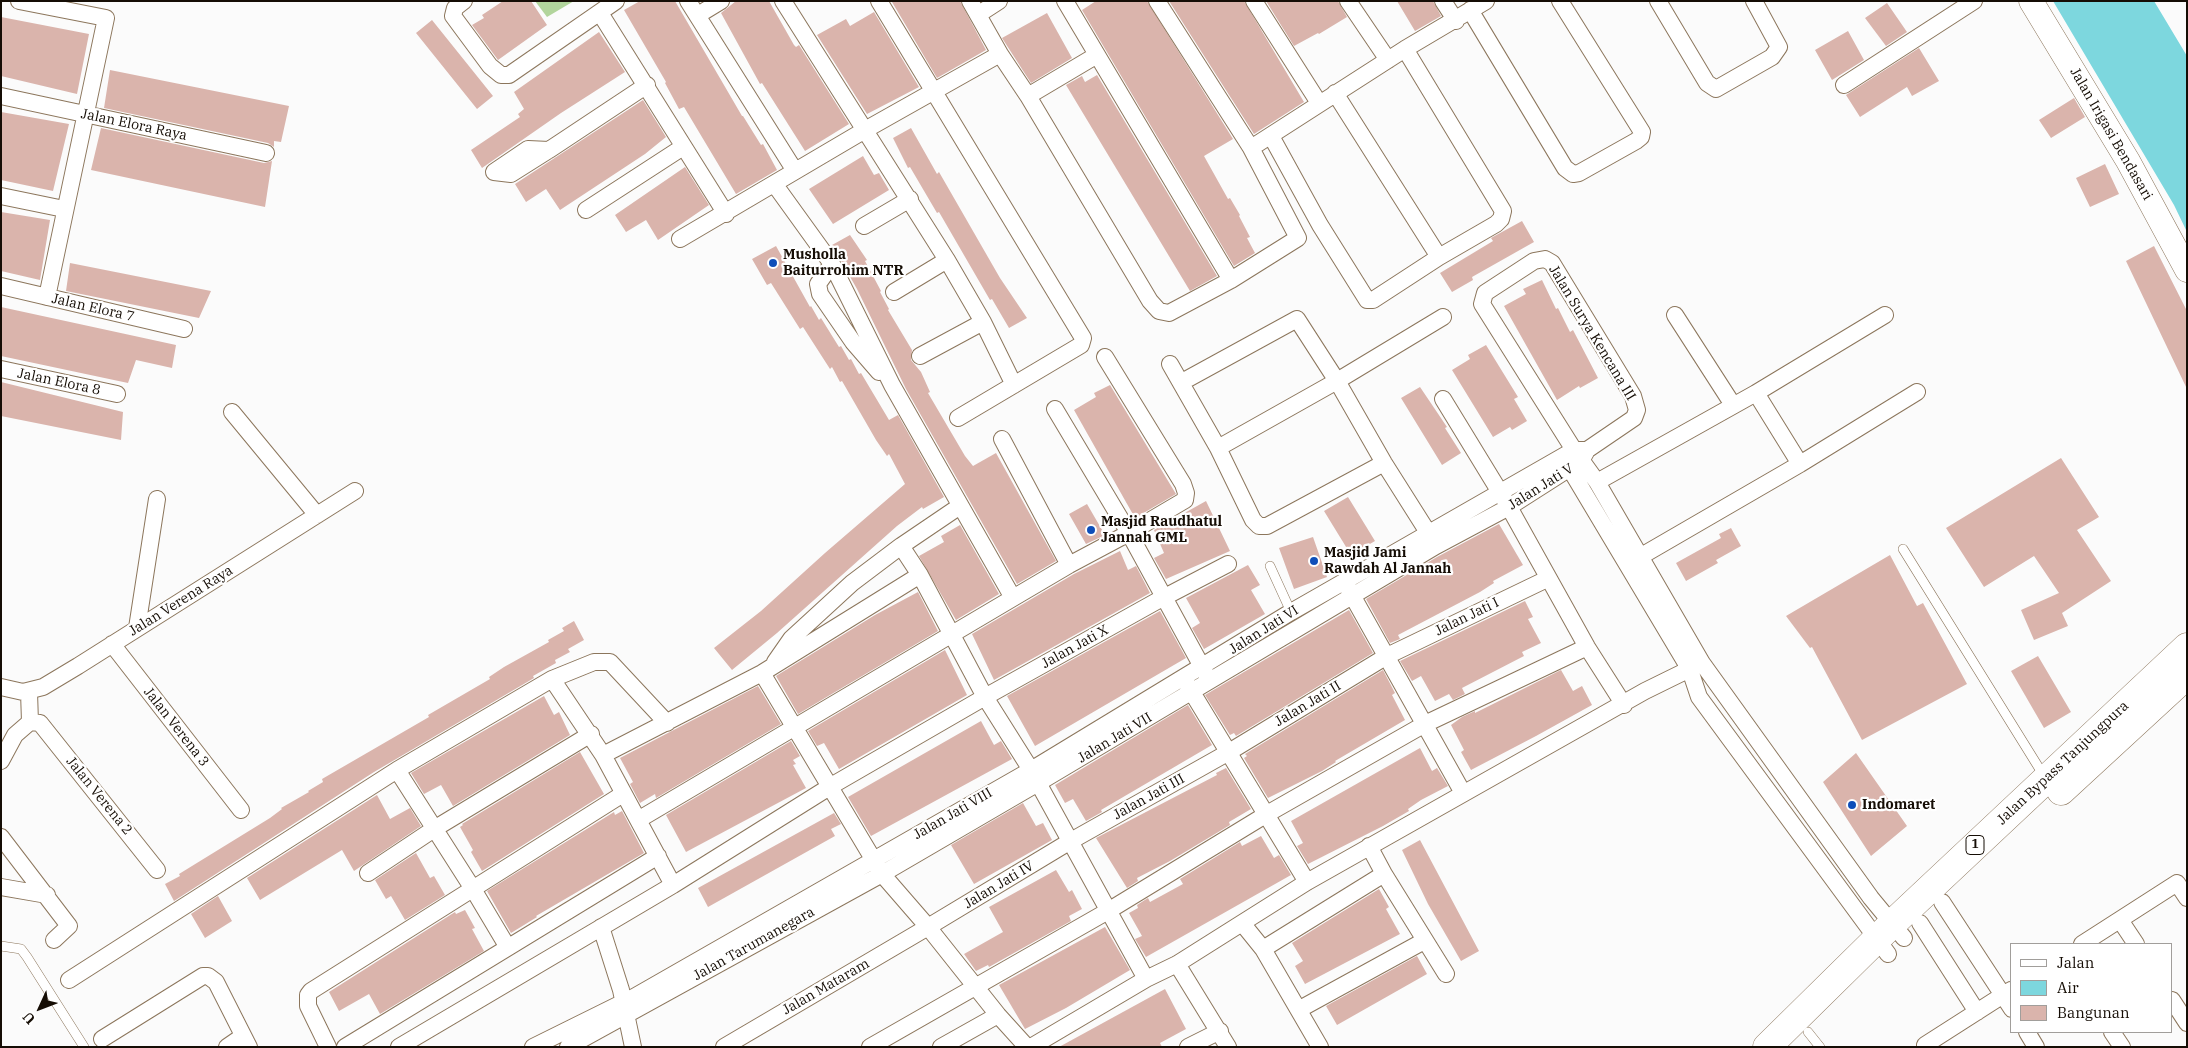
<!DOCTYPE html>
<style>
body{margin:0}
#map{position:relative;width:2188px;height:1048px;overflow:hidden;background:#fbfbfb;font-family:"IBM Plex Serif",serif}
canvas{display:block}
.frame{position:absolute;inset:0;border:2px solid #150d05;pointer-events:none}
.legend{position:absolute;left:2010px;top:943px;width:162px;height:90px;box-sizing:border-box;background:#fff;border:1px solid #a19e9b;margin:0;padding:6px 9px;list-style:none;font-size:15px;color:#150d05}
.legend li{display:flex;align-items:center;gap:10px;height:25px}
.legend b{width:25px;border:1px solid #a19e9b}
.north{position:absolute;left:15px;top:983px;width:50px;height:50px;-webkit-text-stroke:4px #fff;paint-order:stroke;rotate:227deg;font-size:14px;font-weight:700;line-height:20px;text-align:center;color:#150d05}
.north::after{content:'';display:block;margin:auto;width:18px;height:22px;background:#150d05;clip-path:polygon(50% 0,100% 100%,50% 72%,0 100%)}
</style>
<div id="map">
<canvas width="2188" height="1048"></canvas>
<div class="frame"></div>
<ul class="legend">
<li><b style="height:6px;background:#fff"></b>Jalan</li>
<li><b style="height:14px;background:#7dd7de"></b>Air</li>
<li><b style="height:14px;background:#dab4ac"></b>Bangunan</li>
</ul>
<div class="north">U</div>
</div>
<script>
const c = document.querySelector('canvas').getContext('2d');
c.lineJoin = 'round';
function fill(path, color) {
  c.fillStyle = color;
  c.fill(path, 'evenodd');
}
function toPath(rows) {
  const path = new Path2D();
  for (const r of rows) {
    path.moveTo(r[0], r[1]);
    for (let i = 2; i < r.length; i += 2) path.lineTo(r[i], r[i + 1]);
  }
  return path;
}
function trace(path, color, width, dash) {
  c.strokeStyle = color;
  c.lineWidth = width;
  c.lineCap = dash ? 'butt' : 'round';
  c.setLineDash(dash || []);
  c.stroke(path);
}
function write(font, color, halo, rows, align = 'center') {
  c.font = font + ' "IBM Plex Serif",serif';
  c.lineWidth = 4.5;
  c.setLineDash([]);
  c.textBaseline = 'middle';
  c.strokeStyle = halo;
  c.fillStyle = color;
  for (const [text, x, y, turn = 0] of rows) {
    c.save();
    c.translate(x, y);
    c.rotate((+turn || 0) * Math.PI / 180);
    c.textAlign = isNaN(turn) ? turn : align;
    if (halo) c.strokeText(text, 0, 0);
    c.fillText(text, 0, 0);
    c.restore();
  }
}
fill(toPath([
 [535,1,574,1,547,17]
]), '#b2d59c');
fill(toPath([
 [2053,1,2154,1,2187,56,2187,232,2174,205]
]), '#7dd7de');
fill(toPath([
 [503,1,531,1,547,25,498,60,472,25,484,18,482,15],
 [640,1,675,1,742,116,743,116,761,145,763,144,777,170,736,194,684,107,679,109,665,83,666,82,624,10],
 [736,1,769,1,794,45,796,47,799,45,849,124,805,151,762,83,760,84,721,13],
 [894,1,960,1,986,50,937,78,892,2],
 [1096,1,1147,1,1233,139,1204,156,1228,199,1230,198,1240,215,1239,216,1250,237,1247,238,1255,253,1234,266,1082,10],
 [1169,1,1244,1,1304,102,1254,134],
 [1266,1,1338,1,1347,17,1319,34,1318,33,1294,46],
 [1397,1,1433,1,1441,16,1415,31],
 [1887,3,1907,32,1886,46,1865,18],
 [874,12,919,87,867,114,817,35,846,19,850,26],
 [1047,13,1072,58,1031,83,1002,38],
 [1,17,89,34,77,94,1,76],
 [432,20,493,96,477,109,416,33],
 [1848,31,1864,60,1832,80,1815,50],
 [599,32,625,72,561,113,482,168,471,150,520,117,518,114,524,109,514,92],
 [1919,48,1939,81,1912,96,1907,87,1860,117,1846,95],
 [110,70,289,106,281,142,274,141,274,147,268,143,104,108],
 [1097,75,1217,276,1190,291,1066,85,1082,76,1085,82],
 [2074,98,2085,117,2051,138,2039,120],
 [643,100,666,137,645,154,560,210,546,189,526,202,515,184],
 [1,112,69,124,53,191,1,180],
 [101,128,264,163,272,161,265,207,91,170],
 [911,128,937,174,939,172,1000,278,1027,318,1009,328,992,299,990,300,939,212,937,213,910,167,908,168,893,138],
 [863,156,874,175,879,173,889,190,833,224,809,189],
 [2105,164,2119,194,2090,207,2076,178],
 [685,167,709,205,658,240,646,220,626,232,615,215],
 [1,212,50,220,40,280,1,271],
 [1522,221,1534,242,1472,277,1473,280,1452,292,1440,273,1493,241,1491,238],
 [850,235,867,260,865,261,881,291,880,292,889,309,888,310,912,350,911,360,921,372,930,392,928,393,965,456,973,466,996,453,1056,561,1017,584,906,389,857,289,832,245],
 [776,246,810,307,811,306,819,320,821,318,839,347,841,346,849,360,851,359,859,374,861,373,889,420,898,415,944,497,923,509,922,507,897,526,777,633,732,670,714,648,761,611,825,553,905,484,889,454,887,456,876,440,842,381,840,382,832,367,830,369,803,327,800,329,771,283,767,285,752,259],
 [2154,246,2187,311,2187,389,2126,261],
 [70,263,211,291,199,318,66,291],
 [1542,280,1556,309,1558,308,1570,332,1573,330,1598,378,1580,388,1579,386,1557,400,1504,306,1526,294,1523,289],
 [1,307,176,345,172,368,136,360,128,383,1,356],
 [1486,345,1518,397,1514,399,1527,421,1512,430,1510,427,1493,437,1452,370,1470,359,1468,355],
 [1,382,123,412,121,440,1,416],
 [1110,385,1176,494,1135,518,1074,410,1096,397,1094,393],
 [1420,387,1447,427,1445,428,1461,453,1442,465,1401,398],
 [2061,458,2099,517,2077,530,2111,581,2062,613,2068,626,2034,640,2021,610,2059,593,2034,556,1984,587,1946,528],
 [1348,497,1375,541,1351,555,1324,511],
 [1206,501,1230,551,1166,579,1154,558,1164,553,1154,530],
 [1087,504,1105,535,1086,544,1069,514],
 [1499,524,1523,565,1493,581,1494,583,1480,592,1398,635,1400,639,1390,643,1366,599,1437,557],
 [960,525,999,594,956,620,919,556,944,542,941,536],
 [1731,528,1741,546,1716,560,1718,563,1686,581,1676,563,1721,538,1719,534],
 [1313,537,1327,577,1294,589,1279,548],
 [1120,551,1128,570,1136,566,1150,593,994,680,972,634,1074,574],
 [1890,555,1917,606,1923,603,1967,684,1862,740,1812,647,1810,648,1786,616],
 [1248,565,1260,585,1251,590,1265,614,1204,649,1192,628,1200,623,1186,598],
 [918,592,938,631,798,714,776,676,875,615],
 [1525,601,1533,617,1528,619,1541,643,1522,652,1524,656,1462,688,1465,694,1453,700,1449,694,1435,701,1421,676,1412,681,1400,661],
 [1349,610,1373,653,1236,736,1234,733,1230,735,1205,695],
 [1160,611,1186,658,1035,746,1007,696],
 [574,621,584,640,568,649,570,652,555,660,556,663,533,676,534,678,374,772,174,901,165,884,180,876,179,874,270,818,282,809,281,808,309,792,308,791,323,782,322,779,429,717,428,715,490,679,489,677,504,667,549,642,548,640,564,631,562,628],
 [945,650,967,695,839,769,824,743,817,746,808,731],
 [2038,656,2071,712,2044,728,2011,671],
 [1383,670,1395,693,1392,695,1405,720,1335,761,1336,762,1322,771,1268,798,1244,758,1247,756,1245,754],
 [1561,670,1573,691,1582,686,1592,705,1536,736,1471,770,1461,752,1464,750,1451,725,1462,717,1475,711,1475,713],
 [758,686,781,724,656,798,655,794,640,803,630,784,633,782,620,758],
 [544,696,554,715,559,712,570,735,453,806,441,785,424,794,411,773],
 [1188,705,1212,745,1101,810,1102,812,1086,821,1073,799,1065,803,1055,785],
 [981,721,994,745,1001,741,1012,759,871,836,848,797],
 [791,741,800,756,793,760,796,764,793,765,806,788,686,852,666,815],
 [1420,748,1432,771,1437,768,1448,786,1421,800,1408,809,1409,811,1383,826,1308,864,1297,846,1303,843,1291,821],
 [580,752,604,794,482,871,471,852,473,850,460,827,463,825,462,824],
 [1856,753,1907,826,1871,856,1823,782],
 [1226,768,1251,809,1229,822,1230,825,1170,861,1137,878,1138,881,1127,888,1096,838,1217,775,1216,773],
 [377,795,390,819,410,808,421,826,354,871,342,850,260,900,247,878],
 [1023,803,1036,826,1043,823,1052,840,974,884,951,845],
 [622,811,644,853,536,916,537,917,511,933,487,891,614,812,615,815],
 [834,813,841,824,831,829,835,836,708,907,698,888],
 [1261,836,1274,858,1279,855,1291,875,1146,957,1135,939,1142,936,1129,913,1138,908,1137,905,1148,898,1150,902,1183,884,1180,879,1240,842,1242,846],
 [1420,840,1479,951,1461,961,1428,904,1402,850],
 [416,853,430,878,434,876,445,895,405,920,391,896,386,899,375,880],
 [1056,870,1069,892,1072,890,1082,909,1069,916,1071,921,989,967,988,965,976,971,964,954,1003,932,989,907],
 [1379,889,1389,907,1386,909,1400,934,1305,984,1295,966,1303,961,1292,943],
 [218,896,232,921,205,938,191,914],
 [465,910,475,928,472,929,484,951,380,1014,369,994,339,1011,329,992,455,912,456,914],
 [1105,927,1130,970,1066,1008,1025,1029,999,985],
 [1417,956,1427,974,1337,1025,1326,1006],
 [1165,989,1186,1029,1160,1043,1162,1047,1059,1047]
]), '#dab4ac');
const lane = toPath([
 [1903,549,2044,776],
 [1270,566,1291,612],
 [1,946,21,949,27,957,84,1047],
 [1808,1032,1820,1047]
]);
const street = toPath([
 [19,1,106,18,47,297],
 [464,1,455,8,453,16,490,66,501,75,509,75,616,1],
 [688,1,795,171],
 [783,1,947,260,983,322,1014,385],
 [879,1,1083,338,1081,345,958,418],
 [970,1,1000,54,1028,96,1150,301,1159,311,1169,313,1231,280,1298,238,1251,148,1157,1],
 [1065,1,1231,280],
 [1254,1,1319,103],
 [1348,1,1388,60],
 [1443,1,1456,21],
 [1658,1,1707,83,1716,89,1772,57,1779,47,1754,1],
 [1470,10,1565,168,1573,174,1579,173,1636,141,1641,137,1642,132,1560,1],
 [600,13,726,214],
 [979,14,999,1],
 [698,15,721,1],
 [1844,85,1974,1],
 [1335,93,1439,257,1496,224,1501,219,1503,211,1405,49],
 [1,96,266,153],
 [1028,96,1097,55],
 [1271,136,1320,225,1367,300,1373,300,1439,257],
 [1251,148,1405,49,1486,1],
 [549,150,528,149,494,172,511,174,549,150,647,85],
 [775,185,832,264,892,385,1013,598],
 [1,196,64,209],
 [586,210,683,147],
 [864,226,910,199],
 [680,239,865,130,1000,54],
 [832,264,818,284,820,294,853,342,879,372],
 [1,286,184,329],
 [894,292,947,260],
 [1675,315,1733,405],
 [920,356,983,322],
 [1170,364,1218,448,1253,520,1259,526,1267,526,1384,463],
 [1,369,117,394],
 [1182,382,1297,319,1337,381,1384,463,1434,542],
 [1756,393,1885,315],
 [1443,399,1509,507,1587,647,1624,705],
 [1055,409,1129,533,1207,676],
 [232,412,317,515],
 [1002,439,1069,565],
 [1218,448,1337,381,1443,317],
 [1570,469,1690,670,1699,697,1888,954],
 [1597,482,1756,393,1800,464],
 [901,546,920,575,985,697,1031,770,1146,979],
 [1631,562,1800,464,1917,392],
 [1348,588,1463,793],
 [137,628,157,499],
 [112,644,241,810],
 [775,662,791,639,852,583,901,546,960,506],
 [1702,663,1871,898,1904,938],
 [762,673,882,874,928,927,998,1015,1027,1047],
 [552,679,594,662,610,662,667,723],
 [1187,684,1307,882],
 [1,687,23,692,43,687,78,666,355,491],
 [29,692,30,722],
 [603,755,762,673,920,575],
 [1,761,15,735,30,722,40,723,157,870],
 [397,770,473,889,507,946],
 [638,820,1013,598,1069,565,1129,533,1185,500,1186,493,1183,484,1105,357],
 [1,837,69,926,54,940],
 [1369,846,1384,874,1446,974],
 [368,873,434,829,591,734],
 [1,887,47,895],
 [1942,902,2012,1009],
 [2120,920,2136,944],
 [1242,923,1263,949,1320,1047],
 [1920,923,1977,1012],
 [601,927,621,990,633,1047],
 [2082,944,2177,883,2187,898],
 [1263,949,1384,874],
 [1177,964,1228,1047],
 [69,980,397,770,552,679,603,755,673,885,831,786,985,697,1157,601,1228,564],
 [2172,1000,2187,1023],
 [1300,1009,1424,941],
 [2027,1032,2036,1047],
 [2112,1032,2122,1047],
 [102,1039,203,976,208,976,216,982,249,1047],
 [1925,1045,2011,990],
 [227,1047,243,1036],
 [328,1047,308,1006,308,995,311,991,623,794],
 [345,1047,658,856],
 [399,1047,673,885],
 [533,1047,634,997,1031,770,1291,612,1574,450,1584,450],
 [568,1047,882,874,1038,783,1436,546,1509,507,1581,461,1586,452],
 [724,1047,928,927,1069,842,1229,752,1387,656,1547,579],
 [870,1047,1108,911,1267,814,1425,724,1587,647],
 [941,1047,998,1015],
 [1031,1047,1146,979,1177,964,1307,882,1645,691,1702,663,1597,482,1574,450,1482,304,1485,293,1534,261,1545,259,1552,263,1633,396,1637,410,1634,418,1587,450],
 [1188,1047,1220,1031]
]);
const secondary = toPath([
 [2031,1,2128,161,2187,270]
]);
const highway = toPath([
 [2061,791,2187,675],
 [1767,1047,1893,923,2187,647]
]);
trace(lane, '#8c765c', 10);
trace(street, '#8c765c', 18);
trace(secondary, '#8c765c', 25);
trace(highway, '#8c765c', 29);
trace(lane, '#fff', 9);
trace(street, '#fff', 16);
trace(secondary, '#fff', 24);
trace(highway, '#fff', 28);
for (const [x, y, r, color] of [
 [773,263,5,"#0e4eb9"],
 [1091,530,5,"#0e4eb9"],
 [1314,561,5,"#0e4eb9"],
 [1852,805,5,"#0e4eb9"]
]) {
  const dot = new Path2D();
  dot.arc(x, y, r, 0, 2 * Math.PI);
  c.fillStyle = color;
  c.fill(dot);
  trace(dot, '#fff', 2);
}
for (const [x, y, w] of [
 [1975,845,18]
]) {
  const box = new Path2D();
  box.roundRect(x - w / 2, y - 9.5, w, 19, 4);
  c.fillStyle = '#fff';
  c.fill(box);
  trace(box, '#150d05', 1);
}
write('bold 12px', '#150d05', null, [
 ["1",1975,845]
]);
write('14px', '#150d05', '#fff', [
 ["Jalan Elora Raya",134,125,12],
 ["Jalan Irigasi Bendasari",2111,134,60],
 ["Jalan Elora 7",93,308,13],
 ["Jalan Surya Kencana III",1592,333,59],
 ["Jalan Elora 8",59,382,12],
 ["Jalan Jati V",1541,487,-32],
 ["Jalan Verena Raya",181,601,-32],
 ["Jalan Jati I",1467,617,-26],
 ["Jalan Jati VI",1264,630,-32],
 ["Jalan Jati X",1075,647,-29],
 ["Jalan Jati II",1308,704,-31],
 ["Jalan Verena 3",176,727,52],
 ["Jalan Jati VII",1115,738,-31],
 ["Jalan Bypass Tanjungpura",2063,763,-43],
 ["Jalan Verena 2",99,796,51],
 ["Jalan Jati III",1149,797,-29],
 ["Jalan Jati VIII",953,814,-30],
 ["Jalan Jati IV",999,885,-31],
 ["Jalan Tarumanegara",754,944,-29],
 ["Jalan Mataram",826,987,-30]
]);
write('bold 14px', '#150d05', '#fff', [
 ["Musholla",783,255],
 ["Baiturrohim NTR",783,271],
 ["Masjid Raudhatul",1101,522],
 ["Jannah GML",1101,538],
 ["Masjid Jami",1324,553],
 ["Rawdah Al Jannah",1324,569],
 ["Indomaret",1862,805]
], 'left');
</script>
